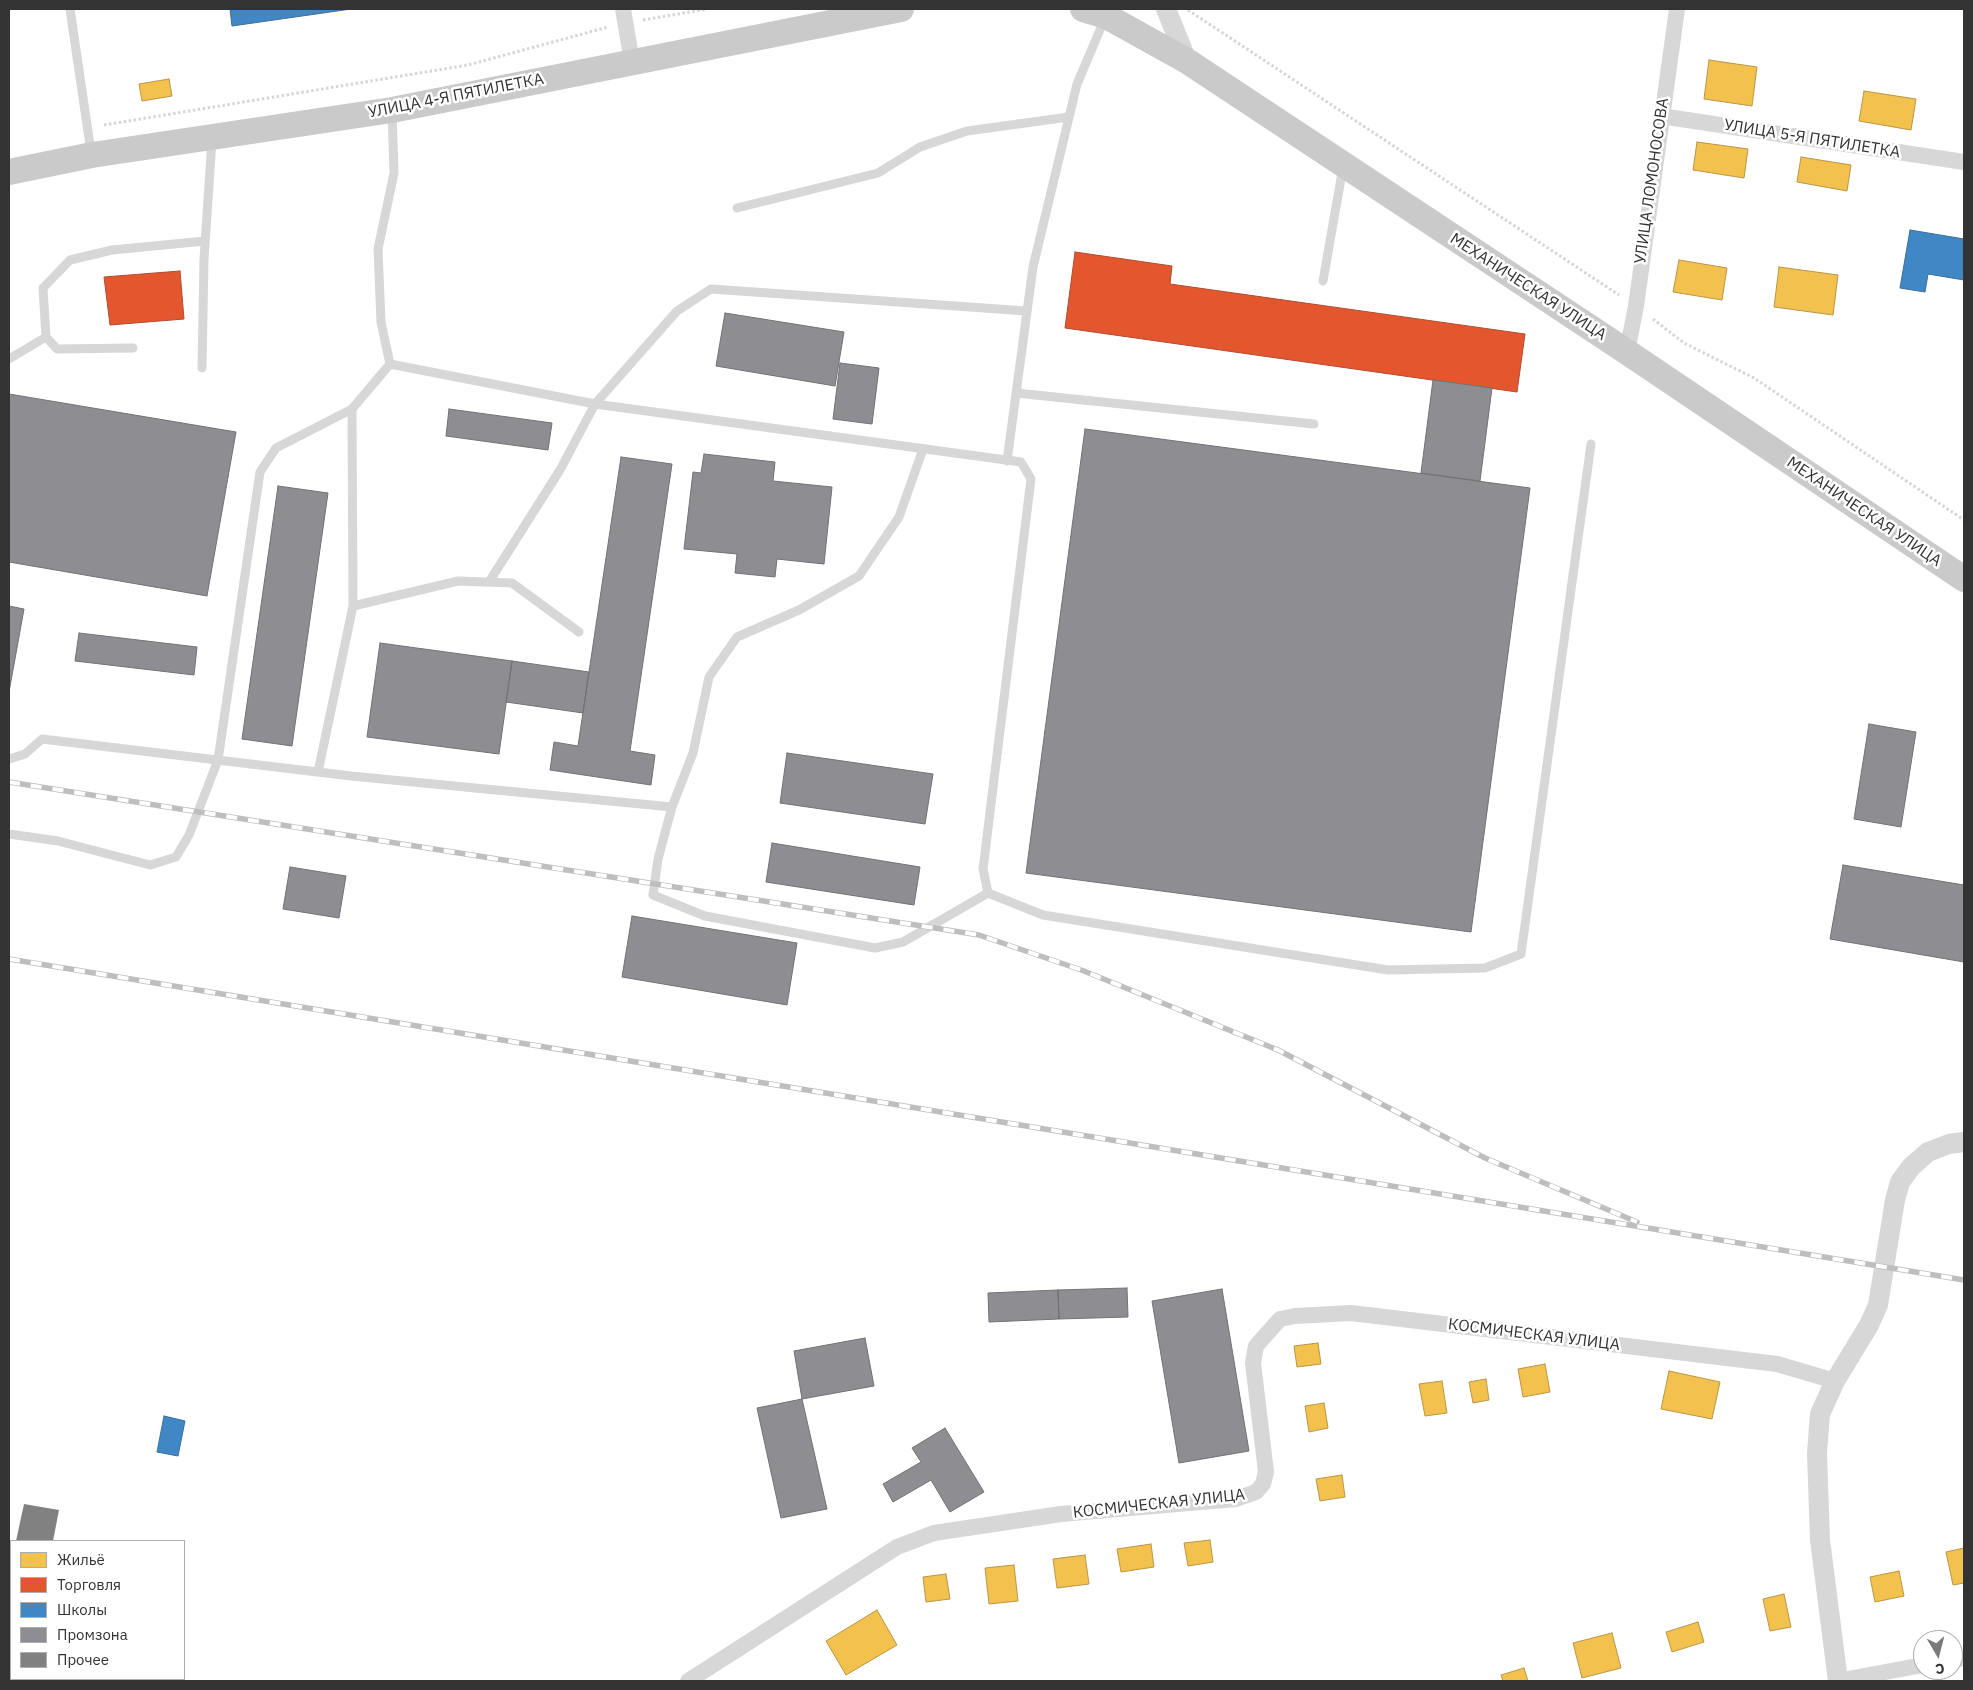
<!DOCTYPE html>
<meta charset="utf-8">
<style>
body{margin:0}
#map{position:relative;width:1973px;height:1690px;overflow:hidden;background:#fff;font-family:"IBM Plex Sans",sans-serif}
canvas{display:block}
.frame{position:absolute;inset:0;border:10px solid #333;pointer-events:none}
.legend{position:absolute;left:10px;top:1540px;width:175px;height:140px;box-sizing:border-box;background:#fff;border:1px solid #adadad;margin:0;padding:6px 9px;list-style:none;font-size:15px;color:#333}
.legend li{display:flex;align-items:center;gap:10px;height:25px}
.legend b{width:25px;border:1px solid #adadad}
.north{position:absolute;left:1913px;top:1630px;width:50px;height:50px;box-sizing:border-box;background:#fff;border:1px solid #adadad;border-radius:50%;rotate:172deg;font-size:14px;font-weight:700;line-height:20px;text-align:center;color:#333}
.north::after{content:'';display:block;margin:auto;width:18px;height:22px;background:#7a7a7a;clip-path:polygon(50% 0,100% 100%,50% 72%,0 100%)}
</style>
<div id="map">
<canvas width="1973" height="1690"></canvas>
<div class="frame"></div>
<ul class="legend">
<li><b style="height:14px;background:#f2c14e"></b>Жильё</li>
<li><b style="height:14px;background:#e4572e"></b>Торговля</li>
<li><b style="height:14px;background:#3f88c5"></b>Школы</li>
<li><b style="height:14px;background:#8d8d92"></b>Промзона</li>
<li><b style="height:14px;background:#818181"></b>Прочее</li>
</ul>
<div class="north">С</div>
</div>
<script>
const c = document.querySelector('canvas').getContext('2d');
c.lineJoin = 'round';
function fill(path, color) {
  c.fillStyle = color;
  c.fill(path, 'evenodd');
}
function toPath(rows) {
  const path = new Path2D();
  for (const r of rows) {
    path.moveTo(r[0], r[1]);
    for (let i = 2; i < r.length; i += 2) path.lineTo(r[i], r[i + 1]);
  }
  return path;
}
function trace(path, color, width, dash) {
  c.strokeStyle = color;
  c.lineWidth = width;
  c.lineCap = dash ? 'butt' : 'round';
  c.setLineDash(dash || []);
  c.stroke(path);
}
function write(font, color, halo, rows, align = 'center') {
  c.font = font + ' "IBM Plex Sans",sans-serif';
  c.lineWidth = 5;
  c.setLineDash([]);
  c.textBaseline = 'middle';
  c.strokeStyle = halo;
  c.fillStyle = color;
  for (const [text, x, y, turn = 0] of rows) {
    c.save();
    c.translate(x, y);
    c.rotate((+turn || 0) * Math.PI / 180);
    c.textAlign = isNaN(turn) ? turn : align;
    if (halo) c.strokeText(text, 0, 0);
    c.fillText(text, 0, 0);
    c.restore();
  }
}
const homes = toPath([
 [1709,60,1757,67,1752,106,1704,99,1709,60],
 [169,79,172,96,142,101,139,84,169,79],
 [1864,91,1916,99,1911,130,1859,121,1864,91],
 [1697,142,1748,149,1744,178,1693,170,1697,142],
 [1801,157,1851,165,1847,191,1797,182,1801,157],
 [1679,260,1727,268,1722,300,1673,292,1679,260],
 [1779,267,1838,275,1833,315,1774,307,1779,267],
 [1318,1343,1321,1364,1297,1367,1294,1346,1318,1343],
 [1545,1364,1550,1392,1523,1397,1518,1369,1545,1364],
 [1669,1371,1720,1382,1712,1419,1661,1409,1669,1371],
 [1486,1379,1489,1400,1473,1403,1469,1382,1486,1379],
 [1442,1381,1447,1413,1425,1416,1419,1384,1442,1381],
 [1324,1403,1328,1428,1309,1432,1305,1406,1324,1403],
 [1342,1475,1345,1497,1320,1501,1316,1479,1342,1475],
 [1210,1540,1213,1562,1188,1566,1184,1543,1210,1540],
 [1151,1544,1154,1567,1121,1572,1117,1549,1151,1544],
 [1964,1548,1964,1583,1953,1585,1946,1552,1964,1548],
 [1085,1555,1089,1584,1057,1588,1053,1559,1085,1555],
 [1014,1565,1018,1601,989,1604,985,1568,1014,1565],
 [1899,1571,1904,1596,1875,1602,1870,1577,1899,1571],
 [946,1574,950,1599,926,1602,923,1577,946,1574],
 [1784,1594,1791,1627,1770,1631,1763,1599,1784,1594],
 [877,1610,897,1645,846,1675,826,1641,877,1610],
 [1698,1622,1704,1642,1672,1652,1666,1632,1698,1622],
 [1612,1633,1621,1668,1582,1678,1573,1643,1612,1633],
 [1524,1668,1528,1681,1503,1681,1501,1675,1524,1668]
]);
fill(homes, '#f2c14e');
trace(homes, '#b99646', 1);
const shops = toPath([
 [1075,252,1172,266,1170,284,1525,334,1517,392,1065,328,1075,252],
 [180,271,184,319,110,325,104,277,180,271]
]);
fill(shops, '#e4572e');
trace(shops, '#af4c30', 1);
const schools = toPath([
 [230,9,351,9,232,26,230,9],
 [1910,230,1964,239,1964,280,1928,274,1925,292,1900,288,1910,230],
 [164,1416,185,1421,178,1456,157,1452,164,1416]
]);
fill(schools, '#3f88c5');
trace(schools, '#3b6e99', 1);
const industry = toPath([
 [725,313,844,332,835,386,716,366,725,313],
 [840,363,879,368,872,424,833,419,840,363],
 [1433,380,1492,388,1480,481,1421,473,1433,380],
 [9,394,236,432,207,596,9,562,9,394],
 [449,409,552,423,548,450,446,436,449,409],
 [1085,429,1530,488,1471,932,1026,873,1085,429],
 [704,454,775,462,773,481,832,487,824,564,777,559,775,577,735,573,737,554,684,549,693,472,701,473,704,454],
 [621,457,672,464,630,751,655,755,651,785,550,770,554,742,578,746,621,457],
 [278,486,328,493,292,746,242,739,278,486],
 [9,606,24,609,9,692,9,606],
 [79,633,197,647,194,675,75,661,79,633],
 [380,643,512,661,499,754,367,737,380,643],
 [512,661,589,672,583,713,506,702,512,661],
 [1869,724,1916,732,1901,827,1854,819,1869,724],
 [787,753,933,774,925,824,780,803,787,753],
 [772,843,920,867,914,905,766,882,772,843],
 [1843,865,1964,885,1964,962,1830,939,1843,865],
 [290,867,346,876,339,918,283,909,290,867],
 [632,916,797,943,787,1005,622,977,632,916],
 [1127,1288,1128,1317,1059,1319,1058,1290,1127,1288],
 [1222,1289,1249,1451,1179,1463,1152,1301,1222,1289],
 [1058,1290,1059,1319,989,1322,988,1293,1058,1290],
 [865,1338,874,1386,802,1399,794,1351,865,1338],
 [802,1399,827,1509,781,1518,757,1408,802,1399],
 [945,1428,984,1492,950,1512,931,1480,893,1502,883,1484,921,1462,912,1448,945,1428]
]);
fill(industry, '#8d8d92');
trace(industry, '#727276', 1);
fill(toPath([
 [24,1504,59,1510,53,1541,16,1541]
]), '#818181');
trace(toPath([
 [1188,10,1619,295],
 [643,20,707,9],
 [104,125,468,65,608,27],
 [1653,319,1684,343,1754,378,1964,520]
]), '#d6d6d6', 3, [2.5, 2.5]);
trace(toPath([
 [70,9,91,152],
 [737,208,878,173,920,147,967,131,1069,117],
 [1323,281,1343,167],
 [133,348,57,349,46,337,43,288,70,260,112,250,205,241],
 [9,359,46,337],
 [390,364,595,404,1021,462,1031,479,983,869,988,893,1043,915,1388,970,1485,968,1521,954,1591,444],
 [202,368,204,259,212,140],
 [1016,393,1314,424],
 [923,449,899,517,859,576,799,610,737,637,709,677,693,753,672,807,658,859,653,895,705,916,875,948,903,942,988,893],
 [1007,461,1033,267,1077,84,1105,18],
 [489,582,560,470,595,404,677,311,711,289,1027,311],
 [353,606,458,581,512,583,579,632],
 [9,759,25,754,42,739,351,776,672,807],
 [318,772,353,606,352,409],
 [9,834,58,841,150,865,176,857,189,835,218,760,260,472,276,448,352,409,390,364,381,322,378,249,394,173,392,111]
]), '#d7d7d7', 9);
trace(toPath([
 [623,9,632,62],
 [1661,116,1964,162],
 [1627,352,1636,306,1677,9],
 [1953,1660,1964,1658],
 [688,1681,897,1547,934,1533,1061,1514,1236,1499,1256,1492,1263,1484,1266,1472,1253,1363,1256,1346,1280,1319,1295,1316,1351,1313,1777,1364,1835,1381],
 [1837,1681,1923,1665]
]), '#d7d7d7', 16);
trace(toPath([
 [1166,9,1187,61],
 [1838,1681,1820,1540,1817,1453,1820,1414,1835,1381,1869,1325,1878,1305,1895,1200,1900,1182,1911,1167,1928,1152,1949,1144,1964,1142]
]), '#d7d7d7', 20);
trace(toPath([
 [1083,9,1106,16,1187,61,1627,352,1964,579],
 [9,172,92,155,392,110,901,9]
]), '#cacaca', 26);
const rail = toPath([
 [9,782,979,935,1084,971,1278,1050,1485,1158,1637,1222],
 [9,959,1964,1280]
]);
trace(rail, '#bebebe', 5.5);
trace(rail, '#fff', 4, [11]);
write('16px', '#333', '#fff', [
 ["УЛИЦА 4-Я ПЯТИЛЕТКА",456,96,-11],
 ["УЛИЦА 5-Я ПЯТИЛЕТКА",1812,139,9],
 ["УЛИЦА ЛОМОНОСОВА",1652,181,-82],
 ["МЕХАНИЧЕСКАЯ УЛИЦА",1528,287,33],
 ["МЕХАНИЧЕСКАЯ УЛИЦА",1864,512,34],
 ["КОСМИЧЕСКАЯ УЛИЦА",1534,1335,7],
 ["КОСМИЧЕСКАЯ УЛИЦА",1159,1504,-6]
]);
</script>
